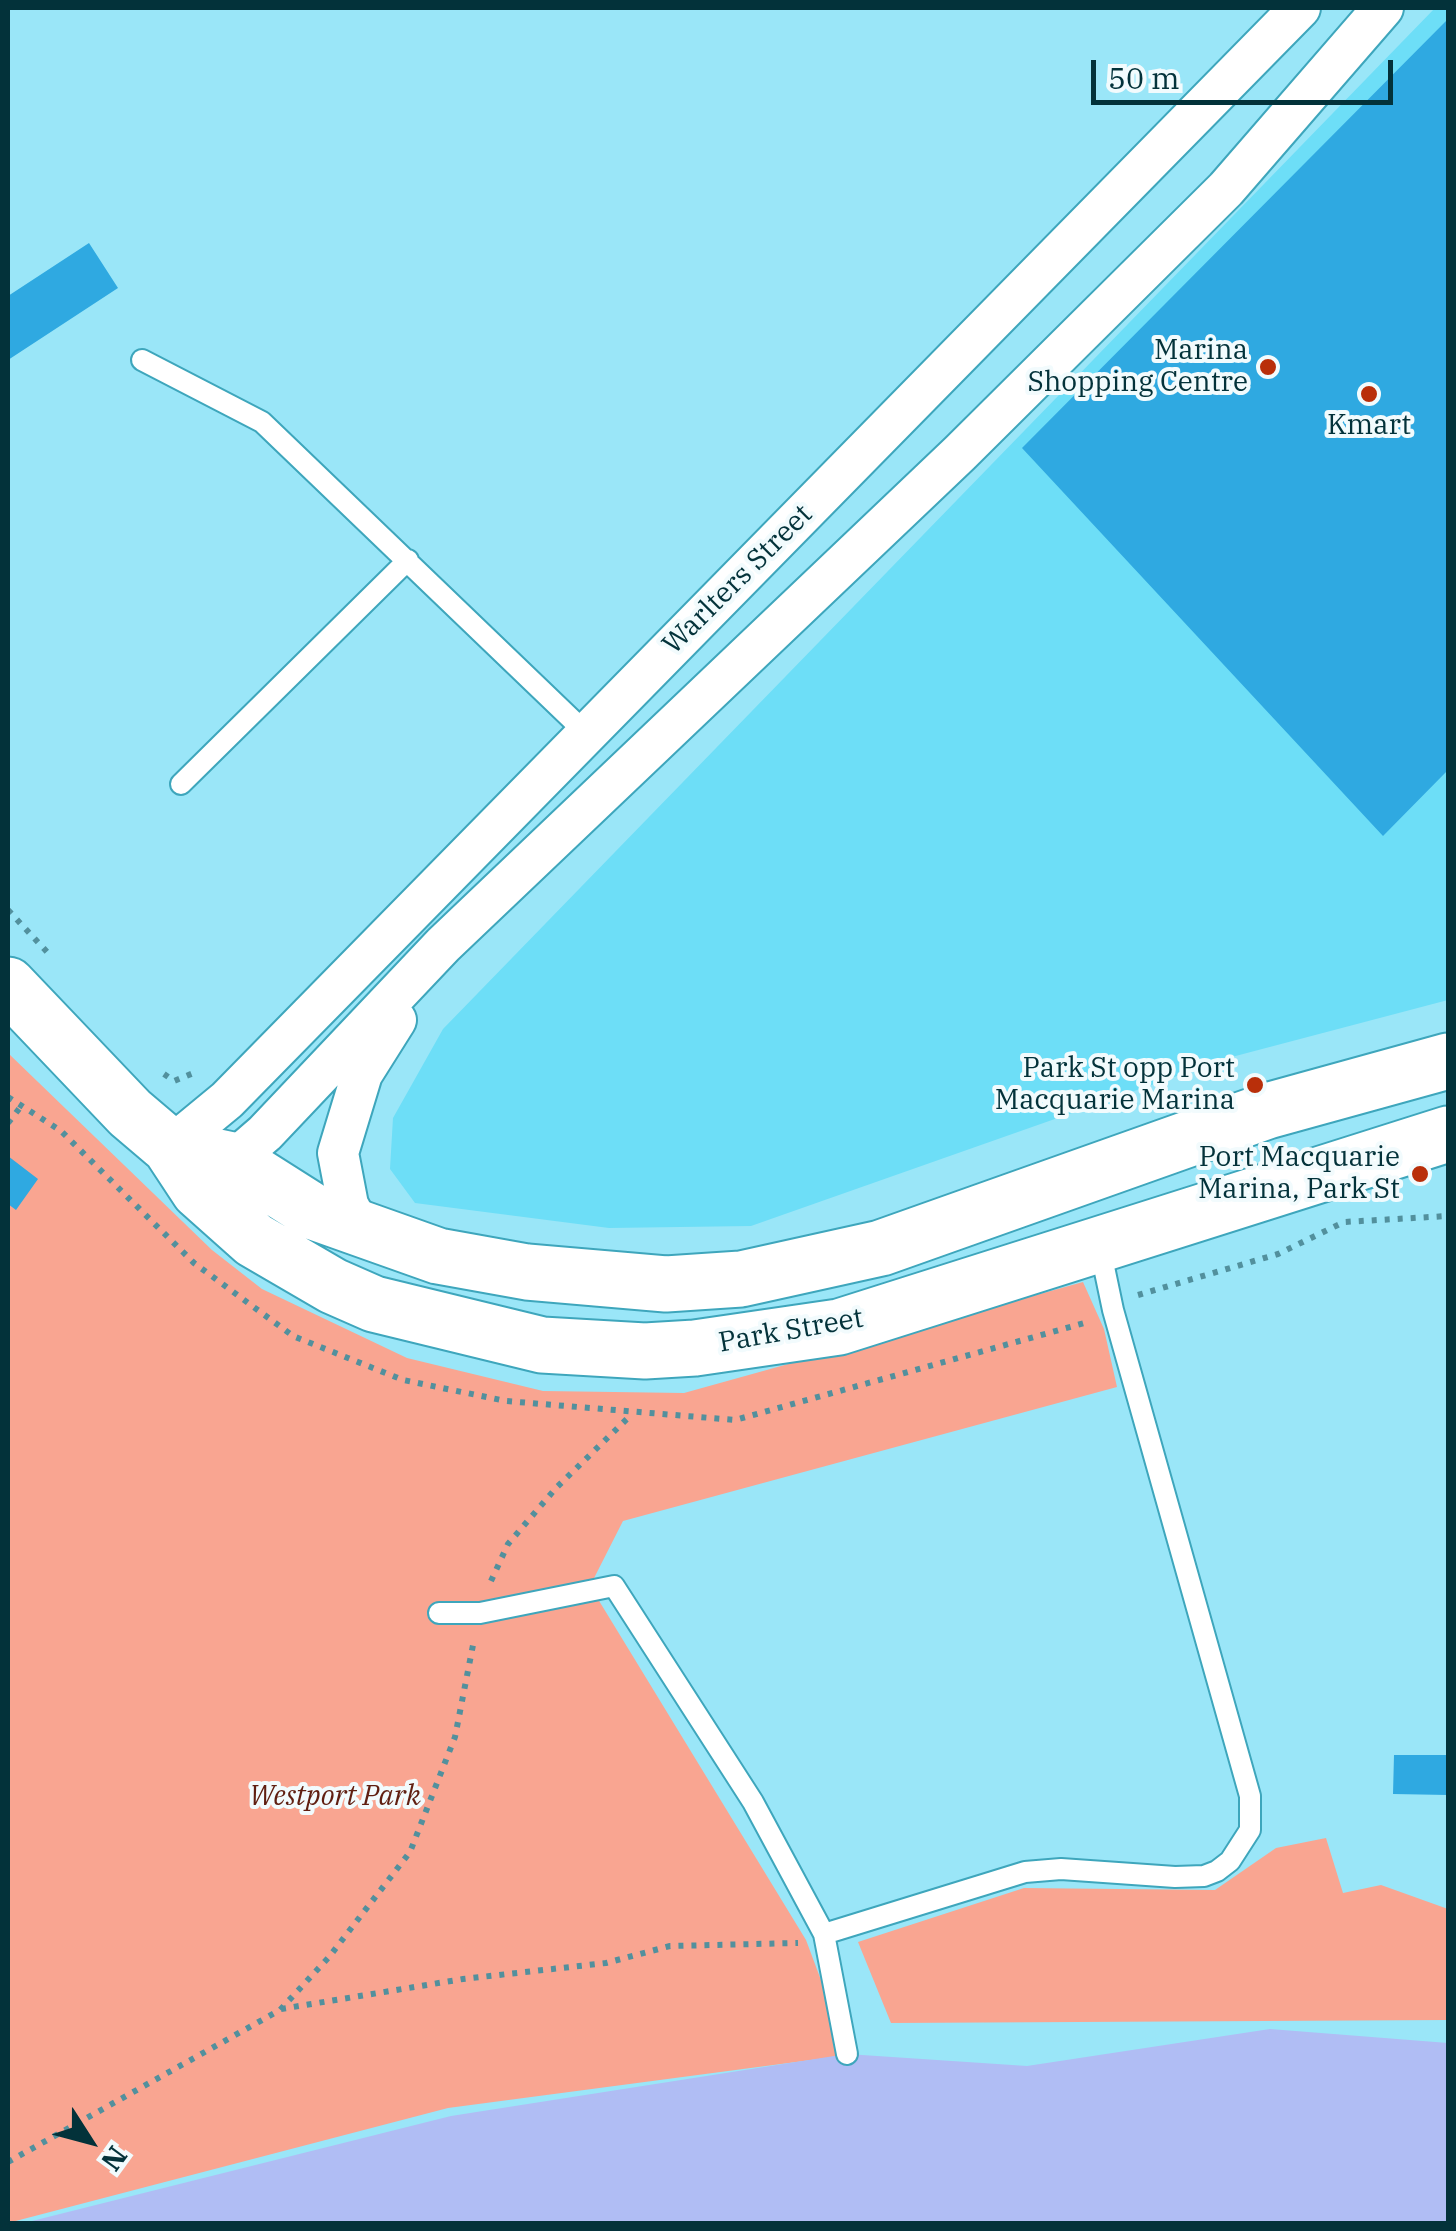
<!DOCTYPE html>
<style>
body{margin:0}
#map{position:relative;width:1456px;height:2231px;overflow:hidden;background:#9ae6f8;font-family:"IBM Plex Serif",serif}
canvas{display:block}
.frame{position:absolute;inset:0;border:10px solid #03323a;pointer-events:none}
.north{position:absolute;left:40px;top:2091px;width:100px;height:100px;-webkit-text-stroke:8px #f2fbfd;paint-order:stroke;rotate:126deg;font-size:28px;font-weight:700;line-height:40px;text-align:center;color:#03323a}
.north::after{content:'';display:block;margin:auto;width:35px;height:45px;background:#03323a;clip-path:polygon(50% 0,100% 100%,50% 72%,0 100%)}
.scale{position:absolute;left:1091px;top:60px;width:302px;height:45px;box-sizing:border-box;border:5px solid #03323a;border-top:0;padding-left:12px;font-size:30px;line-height:35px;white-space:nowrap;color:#03323a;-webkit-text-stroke:8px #f2fbfd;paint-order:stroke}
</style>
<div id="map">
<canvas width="1456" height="2231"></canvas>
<div class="frame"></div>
<div class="north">N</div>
<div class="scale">50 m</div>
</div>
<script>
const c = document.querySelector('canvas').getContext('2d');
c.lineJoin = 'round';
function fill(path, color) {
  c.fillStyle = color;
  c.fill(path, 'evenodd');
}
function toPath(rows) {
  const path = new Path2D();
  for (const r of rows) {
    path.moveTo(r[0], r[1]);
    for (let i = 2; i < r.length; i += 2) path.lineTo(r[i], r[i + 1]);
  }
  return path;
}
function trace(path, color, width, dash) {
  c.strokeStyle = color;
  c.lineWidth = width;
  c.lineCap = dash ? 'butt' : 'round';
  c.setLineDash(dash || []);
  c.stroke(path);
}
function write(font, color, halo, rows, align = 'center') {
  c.font = font + ' "IBM Plex Serif",serif';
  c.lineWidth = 8;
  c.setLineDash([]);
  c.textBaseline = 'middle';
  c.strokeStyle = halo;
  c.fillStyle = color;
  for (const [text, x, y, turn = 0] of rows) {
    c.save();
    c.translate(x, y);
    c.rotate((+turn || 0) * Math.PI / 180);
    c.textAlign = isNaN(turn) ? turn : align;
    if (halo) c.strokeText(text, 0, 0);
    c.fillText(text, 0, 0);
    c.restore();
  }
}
fill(toPath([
 [1435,8,1448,8,1448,1000,1228,1058,751,1226,609,1228,415,1203,390,1169,393,1118,443,1029]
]), '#6ddef7');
fill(toPath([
 [8,1053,212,1250,262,1289,407,1358,543,1391,684,1393,1083,1282,1104,1329,1117,1387,623,1521,590,1586,806,1940,849,2055,448,2108,8,2223],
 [1326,1838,1343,1893,1381,1885,1448,1909,1448,2020,891,2023,858,1942,1024,1888,1215,1890,1276,1848]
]), '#f9a591');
fill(toPath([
 [1270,2029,1448,2043,1448,2223,20,2224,451,2116,847,2054,1027,2066]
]), '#b0bdf4');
fill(toPath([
 [1448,19,1448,770,1383,836,1022,448],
 [89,243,118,288,8,360,8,296],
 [8,1156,38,1179,16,1210,8,1204],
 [1394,1755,1448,1755,1448,1795,1393,1794]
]), '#2fa9e1');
const lane = toPath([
 [142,360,262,422,587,734],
 [181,784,408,560],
 [439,1613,480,1613,614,1586,753,1802,824,1934,1025,1872,1061,1869,1175,1877,1204,1876,1217,1871,1230,1861,1250,1830,1250,1796,1113,1310,1100,1248],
 [824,1934,847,2054]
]);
const street = toPath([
 [170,1147,227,1100,1300,8],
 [213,1178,265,1133,443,945,960,453,1226,189,1383,8],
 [361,1229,348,1205,338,1153,362,1074,396,1020]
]);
const secondary = toPath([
 [8,985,130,1113,170,1147,199,1191,254,1240,333,1286,374,1304,542,1345,645,1351,695,1348,839,1327,1448,1134],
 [170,1147,232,1160,314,1212,438,1256,527,1272,666,1284,741,1279,881,1248,1267,1111,1448,1061]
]);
trace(lane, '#3ea6bc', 24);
trace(street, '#3ea6bc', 44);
trace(secondary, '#3ea6bc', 59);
trace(toPath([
 [8,910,48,953],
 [164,1074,174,1081,196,1072],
 [8,1097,61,1131,194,1263,293,1336,403,1380,506,1401,735,1420,1088,1322],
 [8,1123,22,1105],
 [1138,1295,1278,1254,1344,1222,1448,1216],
 [491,1581,508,1544,556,1488,632,1414],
 [281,2009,463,1979,606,1963,670,1946,798,1943],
 [8,2162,280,2010,329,1957,410,1852,455,1737,474,1640]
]), '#52909d', 6, [5, 8]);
trace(lane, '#fff', 20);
trace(street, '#fff', 40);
trace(secondary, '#fff', 55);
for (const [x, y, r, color] of [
 [1268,367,10,"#b92f0a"],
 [1369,394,10,"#b92f0a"],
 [1255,1085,10,"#b92f0a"],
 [1420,1174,10,"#b92f0a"]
]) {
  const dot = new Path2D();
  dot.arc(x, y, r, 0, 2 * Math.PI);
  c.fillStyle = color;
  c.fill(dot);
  trace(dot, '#f2fbfd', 4);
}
write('28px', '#03323a', '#f2fbfd', [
 ["Marina",1248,351],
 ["Shopping Centre",1248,383],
 ["Kmart",1369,426,"center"],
 ["Park St opp Port",1235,1069],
 ["Macquarie Marina",1235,1101],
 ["Port Macquarie",1400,1158],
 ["Marina, Park St",1400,1190]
], 'right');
write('28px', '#03323a', '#f2fbfd', [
 ["Warlters Street",738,580,-45],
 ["Park Street",791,1331,-10]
]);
write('italic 28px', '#601f11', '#f2fbfd', [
 ["Westport Park",335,1797]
]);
</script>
